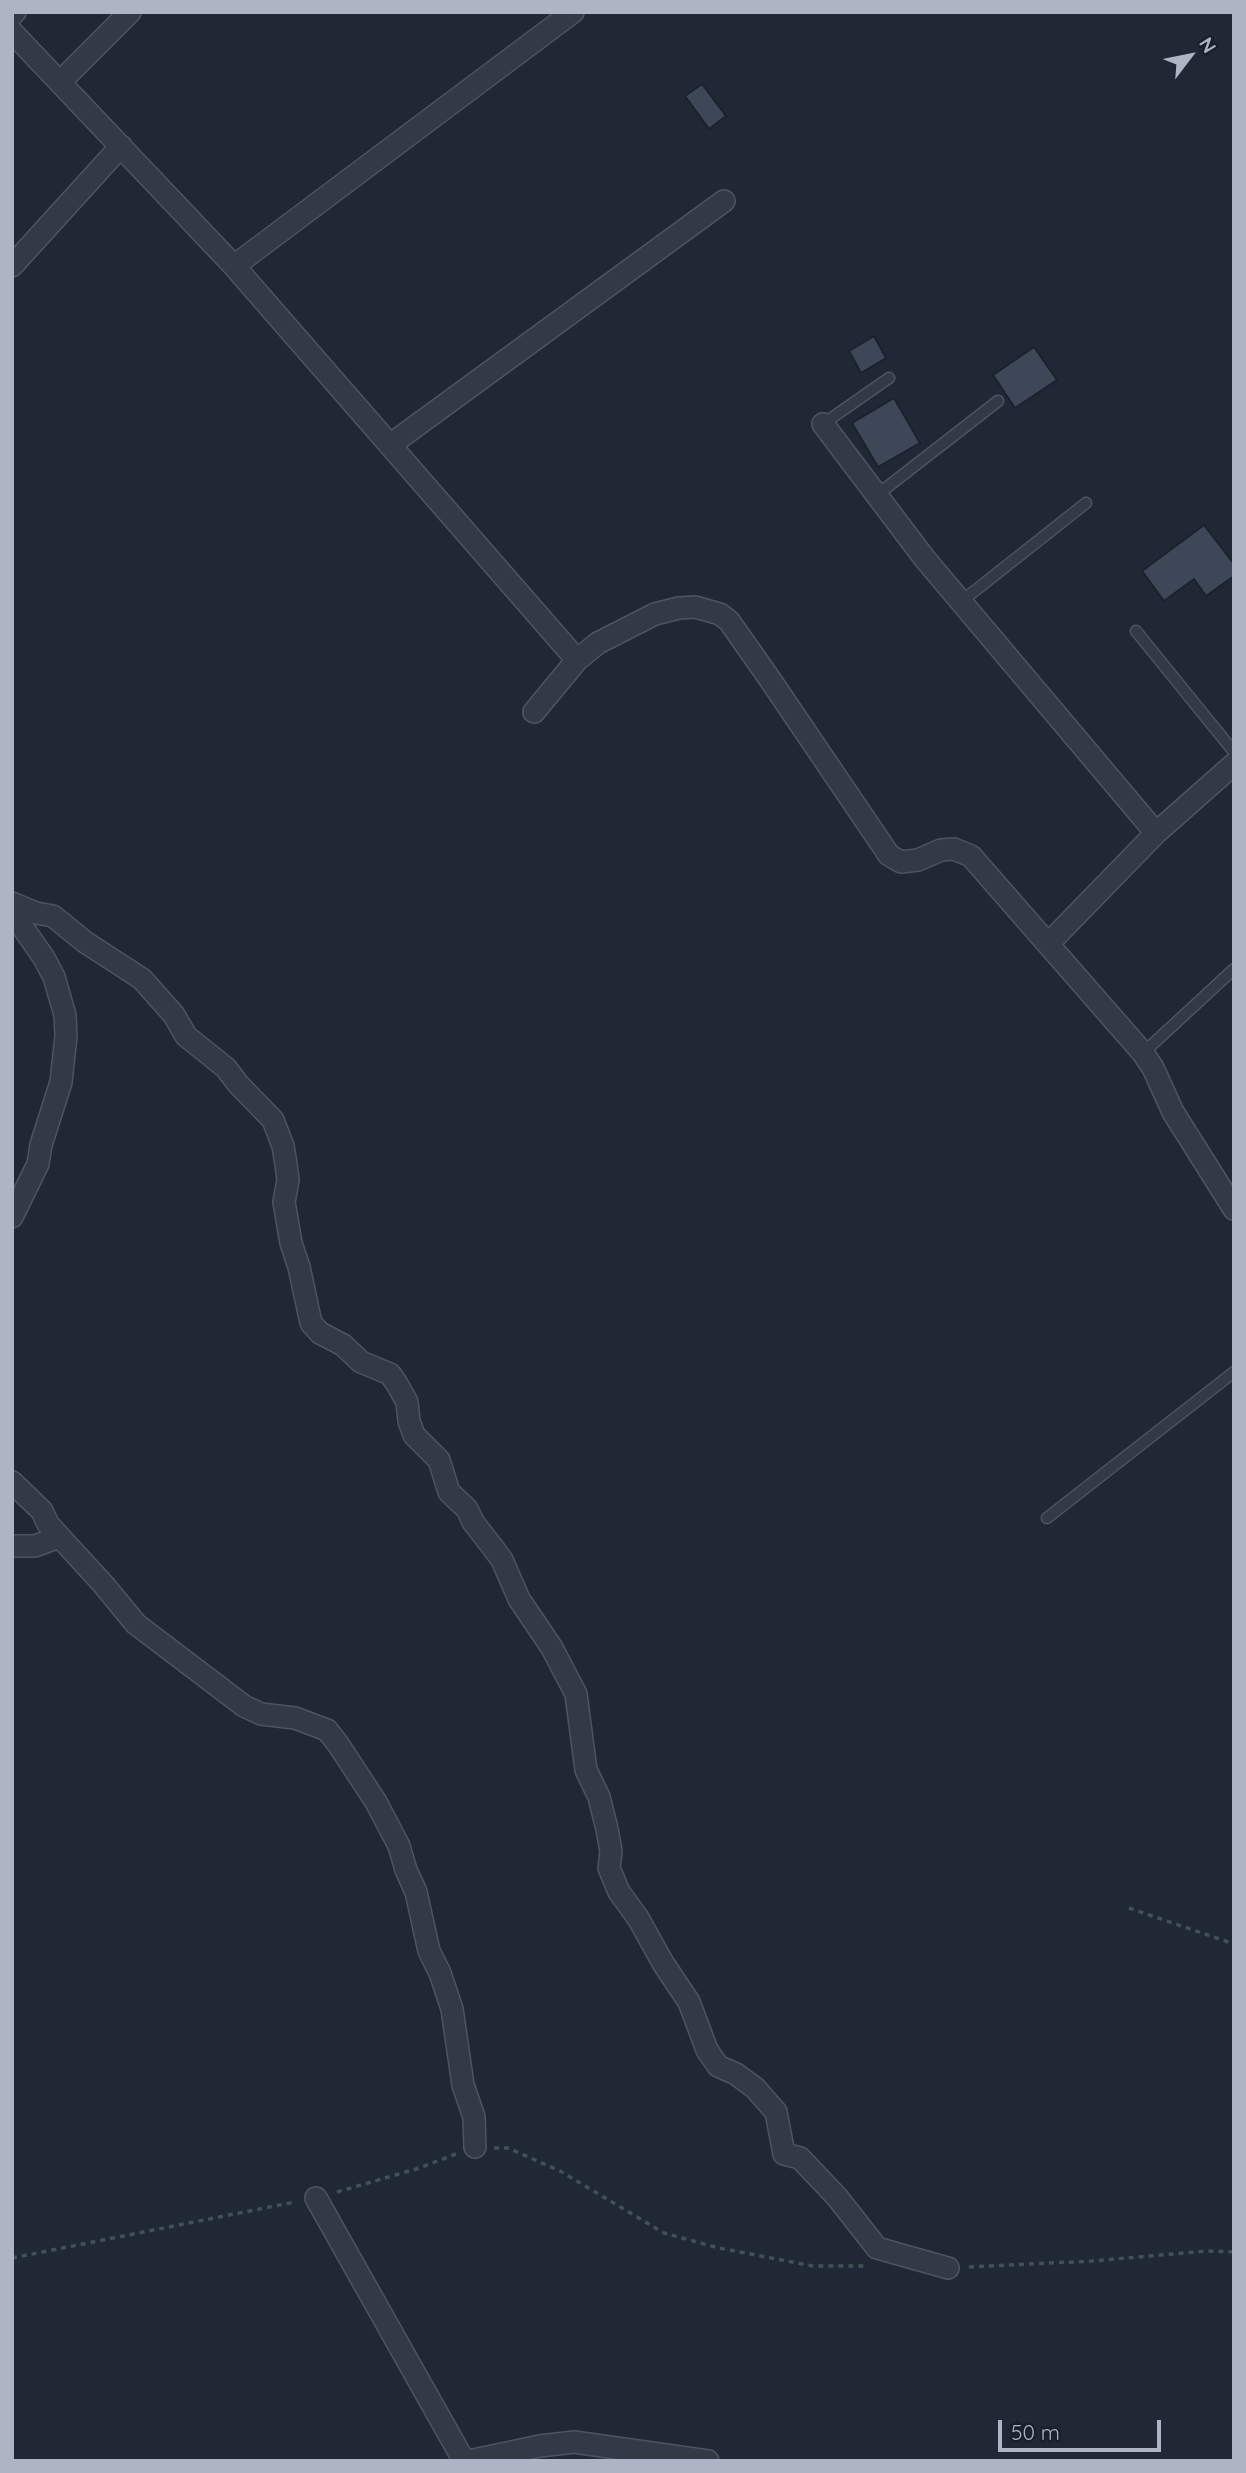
<!DOCTYPE html>
<style>
body{margin:0}
#map{position:relative;width:1246px;height:2473px;overflow:hidden;background:#202735;font-family:Quicksand,sans-serif}
canvas{display:block}
.frame{position:absolute;inset:0;border:14px solid #aeb4c3;pointer-events:none}
.north{position:absolute;left:1155px;top:21px;width:70px;height:70px;-webkit-text-stroke:5px #191f2b;paint-order:stroke;rotate:58deg;font-size:19px;font-weight:700;line-height:28px;text-align:center;color:#aeb4c3}
.north::after{content:'';display:block;margin:auto;width:24px;height:32px;background:#aeb4c3;clip-path:polygon(50% 0,100% 100%,50% 72%,0 100%)}
.scale{position:absolute;left:998px;top:2420px;width:163px;height:32px;box-sizing:border-box;border:4px solid #aeb4c3;border-top:0;padding-left:9px;font-size:21px;line-height:24px;white-space:nowrap;color:#aeb4c3;-webkit-text-stroke:5px #191f2b;paint-order:stroke}
</style>
<div id="map">
<canvas width="1246" height="2473"></canvas>
<div class="frame"></div>
<div class="north">N</div>
<div class="scale">50 m</div>
</div>
<script>
const c = document.querySelector('canvas').getContext('2d');
c.lineJoin = 'round';
function fill(path, color) {
  c.fillStyle = color;
  c.fill(path, 'evenodd');
}
function toPath(rows) {
  const path = new Path2D();
  for (const r of rows) {
    path.moveTo(r[0], r[1]);
    for (let i = 2; i < r.length; i += 2) path.lineTo(r[i], r[i + 1]);
  }
  return path;
}
function trace(path, color, width, dash) {
  c.strokeStyle = color;
  c.lineWidth = width;
  c.lineCap = dash ? 'butt' : 'round';
  c.setLineDash(dash || []);
  c.stroke(path);
}
const building = toPath([
 [702,84,726,116,709,129,685,96,702,84],
 [874,336,886,358,861,373,849,351,874,336],
 [1034,347,1057,380,1015,408,993,375,1034,347],
 [894,398,920,443,878,467,852,423,894,398],
 [1204,525,1234,564,1234,576,1206,596,1194,579,1164,601,1142,571,1204,525]
]);
fill(building, '#3e4758');
trace(building, '#1b212d', 2);
const lane = toPath([
 [823,424,889,378],
 [877,495,998,401],
 [962,601,1086,503],
 [1136,631,1234,752],
 [1143,1053,1234,969],
 [1047,1518,1234,1372]
]);
const street = toPath([
 [12,15,15,12],
 [12,32,234,266,577,660],
 [60,82,130,12],
 [12,266,121,146],
 [234,266,573,12],
 [823,424,925,559,1156,833],
 [390,445,724,201],
 [534,712,577,660,598,643,655,614,679,608,695,607,720,614,729,621,767,675,889,855,901,862,918,860,941,850,954,849,971,856,1143,1053,1153,1068,1173,1112,1234,1209],
 [12,903,36,913,53,916,85,942,142,979,174,1015,186,1036,226,1068,238,1084,273,1120,283,1146,286,1164,288,1180,284,1202,291,1243,299,1267,311,1323,320,1333,343,1345,361,1362,390,1374,397,1384,407,1402,409,1421,414,1435,439,1460,449,1492,467,1509,473,1522,494,1549,502,1560,519,1599,552,1648,576,1694,586,1770,599,1797,607,1829,611,1851,609,1868,619,1892,638,1918,663,1963,689,2002,707,2050,718,2066,736,2074,755,2088,776,2112,784,2154,800,2158,837,2197,877,2248,948,2268],
 [12,912,44,958,54,977,65,1015,66,1036,61,1082,41,1145,38,1164,12,1217],
 [1048,944,1156,833,1234,764],
 [12,1482,42,1511,48,1524,103,1584,136,1624,244,1706,261,1714,295,1718,327,1730,338,1744,376,1802,399,1846,406,1870,416,1892,429,1951,440,1973,452,2009,463,2085,474,2117,475,2147],
 [12,1546,35,1546,59,1537],
 [316,2198,464,2461],
 [469,2461,540,2446,574,2442,708,2461]
]);
trace(lane, '#4e5461', 13);
trace(street, '#4e5461', 24);
trace(toPath([
 [1129,1908,1234,1944],
 [494,2148,508,2148,560,2171,664,2233,719,2248,813,2266,867,2266],
 [337,2192,416,2169,456,2154],
 [12,2258,295,2202],
 [969,2267,1092,2261,1207,2251,1234,2252]
]), '#425156', 3.5, [5, 5]);
trace(lane, '#343946', 10);
trace(street, '#343946', 21);
</script>
